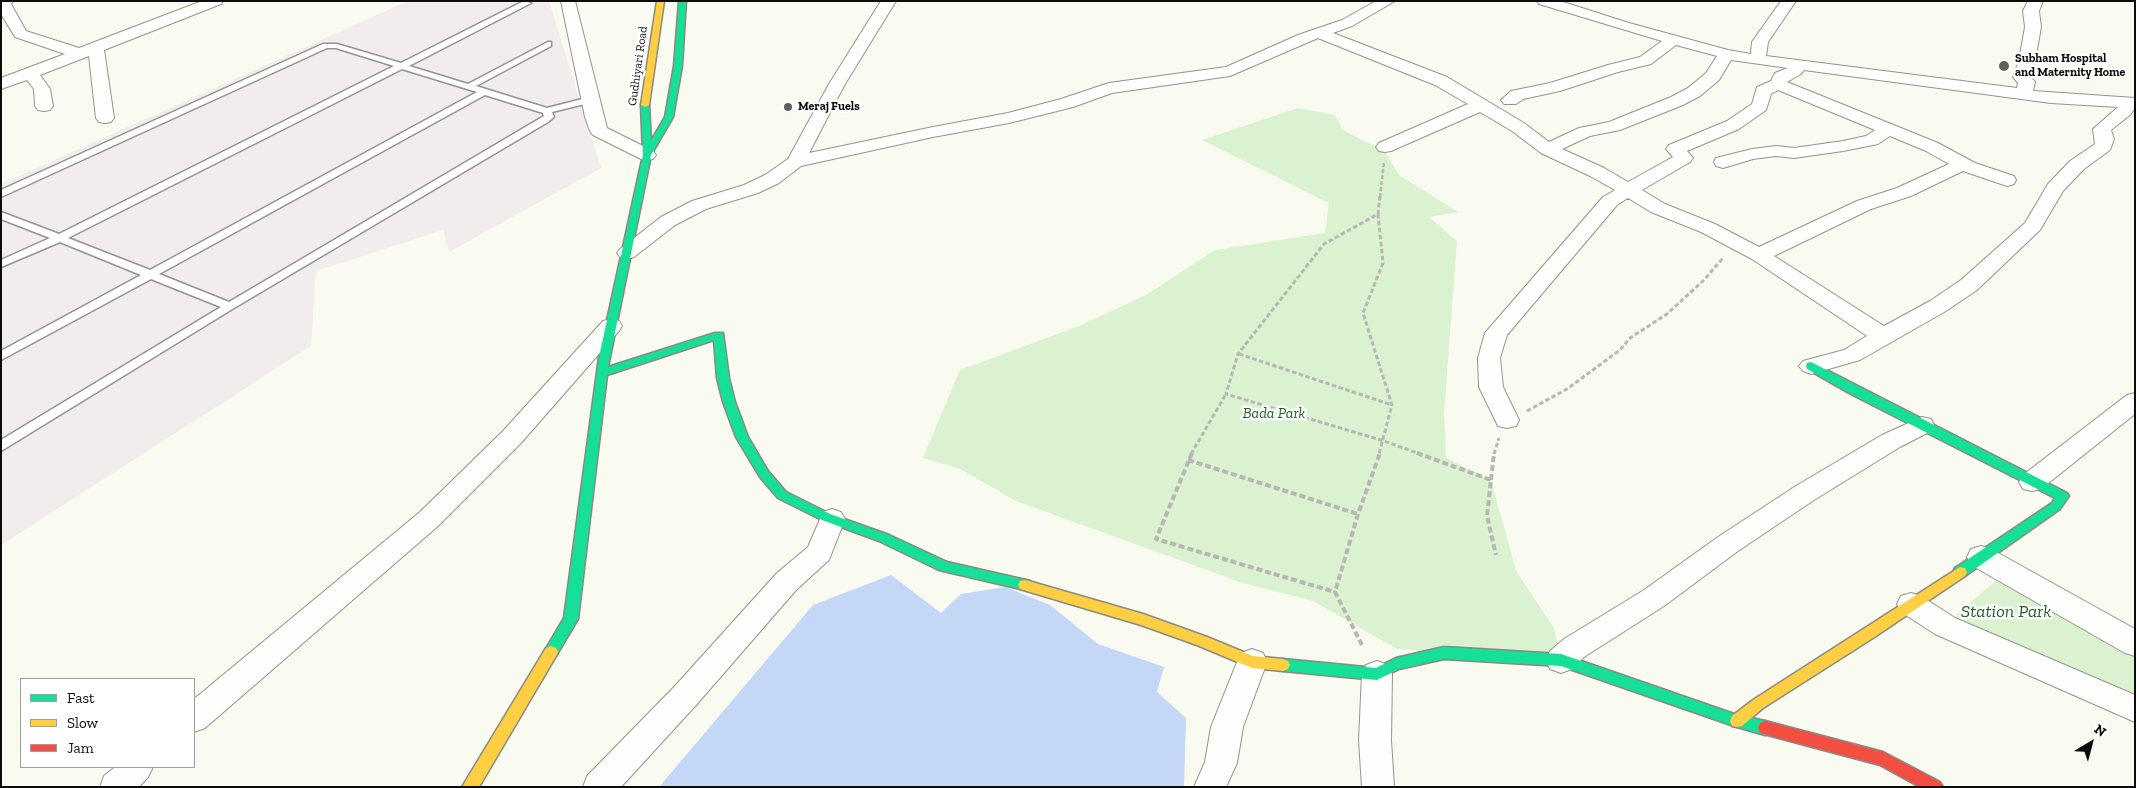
<!DOCTYPE html>
<style>
body{margin:0}
#map{position:relative;width:2136px;height:788px;overflow:hidden;background:#fafbf0;font-family:"Zilla Slab",serif}
canvas{display:block}
.frame{position:absolute;inset:0;border:2px solid #0c0c0c;pointer-events:none}
.legend{position:absolute;left:20px;top:678px;width:175px;height:90px;box-sizing:border-box;background:#fff;border:1px solid #9e9e9e;margin:0;padding:6px 9px;list-style:none;font-size:15px;color:#0c0c0c}
.legend li{display:flex;align-items:center;gap:10px;height:25px}
.legend b{width:25px;border:1px solid #9e9e9e}
.north{position:absolute;left:2066px;top:718px;width:50px;height:50px;-webkit-text-stroke:4px #fff;paint-order:stroke;rotate:37deg;font-size:14px;font-weight:700;line-height:20px;text-align:center;color:#0c0c0c}
.north::after{content:'';display:block;margin:auto;width:18px;height:22px;background:#0c0c0c;clip-path:polygon(50% 0,100% 100%,50% 72%,0 100%)}
</style>
<div id="map">
<canvas width="2136" height="788"></canvas>
<div class="frame"></div>
<ul class="legend">
<li><b style="height:6px;background:#16e098"></b>Fast</li>
<li><b style="height:6px;background:#ffcf43"></b>Slow</li>
<li><b style="height:6px;background:#f24e42"></b>Jam</li>
</ul>
<div class="north">N</div>
</div>
<script>
const c = document.querySelector('canvas').getContext('2d');
c.lineJoin = 'round';
function fill(path, color) {
  c.fillStyle = color;
  c.fill(path, 'evenodd');
}
function toPath(rows) {
  const path = new Path2D();
  for (const r of rows) {
    path.moveTo(r[0], r[1]);
    for (let i = 2; i < r.length; i += 2) path.lineTo(r[i], r[i + 1]);
  }
  return path;
}
function trace(path, color, width, dash) {
  c.strokeStyle = color;
  c.lineWidth = width;
  c.lineCap = dash ? 'butt' : 'round';
  c.setLineDash(dash || []);
  c.stroke(path);
}
function write(font, color, halo, rows, align = 'center') {
  c.font = font + ' "Zilla Slab",serif';
  c.lineWidth = 5;
  c.setLineDash([]);
  c.textBaseline = 'middle';
  c.strokeStyle = halo;
  c.fillStyle = color;
  for (const [text, x, y, turn = 0] of rows) {
    c.save();
    c.translate(x, y);
    c.rotate((+turn || 0) * Math.PI / 180);
    c.textAlign = isNaN(turn) ? turn : align;
    if (halo) c.strokeText(text, 0, 0);
    c.fillText(text, 0, 0);
    c.restore();
  }
}
fill(toPath([
 [408,1,549,1,601,168,449,252,443,230,316,271,311,346,1,545,1,184]
]), '#f2eced');
fill(toPath([
 [1298,108,1335,115,1343,130,1385,152,1399,175,1458,212,1429,217,1457,241,1444,414,1446,458,1491,480,1516,571,1554,628,1561,660,1397,649,1313,601,1243,583,1016,501,960,469,923,458,960,370,1079,326,1146,295,1215,250,1325,233,1329,203,1202,140],
 [2003,575,2135,650,2135,699,1951,621,1960,611]
]), '#daf2cf');
fill(toPath([
 [891,575,941,613,961,594,1005,587,1050,605,1098,644,1164,667,1157,692,1186,718,1184,787,659,787,813,605]
]), '#c5d7f6');
const lane = toPath([
 [524,1,531,3,409,66,468,84,548,42,551,42,551,46,476,86,547,108,590,97,594,100,593,102,552,112,554,117,548,122,234,308,1,451,1,440,221,307,151,279,1,360,1,351,141,275,60,242,1,267,1,260,50,238,1,219,1,212,59,234,394,66,336,48,327,48,1,197,1,190,323,44,337,44,401,63,524,1],
 [402,69,477,92,150,270,68,238,402,69],
 [485,95,543,113,544,116,229,302,159,274,485,95]
]);
const street = toPath([
 [1,1,13,1,11,4,26,31,79,48,202,1,223,1,221,4,104,50,114,118,111,122,105,123,99,122,96,118,89,56,40,75,50,89,53,106,50,110,44,111,38,110,35,106,34,89,27,80,1,89,1,78,65,54,15,37,1,14,1,1],
 [561,1,575,1,607,128,653,151,656,155,653,159,647,160,641,159,593,135,590,131,585,117,561,1],
 [881,1,896,1,845,84,809,153,933,127,1008,113,1061,99,1109,83,1226,67,1298,35,1342,20,1376,1,1395,1,1352,26,1333,33,1447,77,1524,123,1549,142,1579,128,1609,122,1671,97,1688,88,1706,73,1717,56,1676,45,1651,64,1618,72,1560,91,1523,99,1516,104,1504,104,1501,100,1511,91,1550,83,1608,65,1640,57,1662,41,1539,4,1537,1,1560,1,1629,23,1728,50,1751,54,1752,42,1781,1,1796,1,1768,42,1766,56,2017,88,2018,83,2013,77,2019,61,2025,27,2023,11,2028,1,2043,1,2039,11,2041,27,2035,61,2030,76,2035,82,2033,91,2135,98,2135,108,2130,115,2111,130,2114,139,2110,150,2084,169,2063,191,2040,230,1977,290,1946,311,1860,360,1811,374,1803,371,1799,366,1803,361,1844,350,1867,336,1752,259,1701,232,1651,212,1628,198,1617,205,1507,335,1500,358,1503,387,1519,420,1516,426,1507,428,1498,426,1479,387,1478,358,1485,333,1603,197,1615,190,1590,176,1541,153,1512,131,1480,112,1391,151,1385,152,1379,151,1376,147,1379,143,1468,104,1435,85,1318,38,1230,76,1112,93,1073,107,1009,123,933,137,801,166,779,183,758,193,706,209,675,225,634,257,627,259,620,257,617,253,620,249,661,217,692,201,744,185,765,175,788,159,829,84,881,1],
 [1731,60,1788,68,1775,73,1771,81,1757,87,1752,104,1727,121,1669,145,1666,149,1673,157,1628,182,1604,168,1562,149,1590,136,1620,130,1683,105,1700,96,1719,80,1731,60],
 [1804,70,2051,103,2118,107,2093,129,2095,144,2070,161,2048,184,2025,223,1961,280,1930,301,1884,326,1774,256,1871,209,1911,196,1963,171,2007,186,2014,184,2016,180,2014,176,1975,163,1938,143,1787,82,1801,74,1804,70],
 [1778,90,1875,130,1866,136,1843,141,1794,148,1776,146,1752,149,1716,158,1714,162,1716,166,1723,168,1753,159,1776,156,1794,158,1843,151,1878,144,1890,136,1926,151,1949,164,1897,188,1857,201,1759,247,1715,224,1665,204,1642,190,1690,162,1693,158,1687,151,1739,129,1766,110,1771,94,1778,90],
 [611,319,619,321,622,326,619,331,521,443,438,526,205,728,194,732,194,699,420,512,503,431,603,321,611,319],
 [2135,393,2135,414,2041,489,2032,491,2023,489,2019,482,2023,475,2127,395,2135,393],
 [1922,417,1931,419,1934,425,1931,431,1900,447,1814,500,1738,551,1664,606,1584,657,1572,669,1561,673,1550,669,1546,660,1550,651,1564,639,1644,590,1718,537,1796,486,1882,435,1922,417],
 [832,509,841,512,845,519,829,560,797,589,697,704,621,787,583,787,587,776,675,686,777,573,808,547,823,512,832,509],
 [1981,546,1991,549,2135,629,2135,656,2125,653,1971,565,1967,557,1971,549,1981,546],
 [1911,593,1921,596,1955,618,2135,695,2135,722,1935,634,1901,612,1897,604,1901,596,1911,593],
 [1252,649,1263,653,1267,662,1243,727,1237,763,1226,787,1194,787,1205,762,1211,727,1237,662,1241,653,1252,649],
 [1377,661,1388,665,1392,674,1391,740,1394,787,1362,787,1359,740,1362,674,1366,665,1377,661],
 [115,767,153,767,148,777,139,787,100,787,104,776,115,767]
]);
const fast = toPath([
 [679,1,686,1,682,66,673,117,651,155,608,367,715,333,723,333,729,378,735,402,748,437,768,471,786,492,830,514,889,535,947,562,1030,581,1032,585,1030,589,1025,590,939,570,879,541,822,520,778,498,760,477,736,437,723,402,717,378,714,340,607,375,578,619,556,656,551,658,546,656,544,652,564,618,599,357,643,155,641,105,645,103,649,105,651,141,665,117,674,66,679,1],
 [1811,362,2067,493,2069,496,2060,509,1965,576,1960,577,1955,576,1953,572,1955,568,2052,503,2055,498,1849,393,1807,369,1806,366,1807,363,1811,362],
 [1444,647,1561,654,1737,715,1765,721,1770,723,1772,728,1770,733,1765,735,1737,727,1561,666,1444,659,1399,669,1377,680,1283,671,1278,669,1276,665,1278,661,1283,659,1376,668,1396,658,1444,647]
]);
const slow = toPath([
 [657,1,664,1,649,105,645,107,641,105,657,1],
 [1960,567,1965,568,1967,572,1965,576,1876,636,1763,708,1742,726,1737,727,1732,726,1730,721,1732,716,1753,700,1960,567],
 [1025,580,1143,614,1207,637,1253,656,1283,659,1288,661,1290,665,1288,669,1283,671,1252,668,1197,645,1141,625,1020,589,1018,585,1020,581,1025,580],
 [551,646,556,648,558,652,556,656,479,787,462,787,546,648,551,646]
]);
const jam = toPath([
 [1765,721,1883,752,1940,782,1943,787,1920,787,1880,765,1760,733,1758,728,1760,723,1765,721]
]);
trace(lane, '#93948f', 3);
trace(street, '#93948f', 2);
trace(fast, '#8a8a85', 3);
trace(slow, '#8a8a85', 3);
trace(jam, '#8a8a85', 3);
trace(toPath([
 [1380,197,1384,162]
]), '#b7b7b5', 2.5, [4, 2]);
trace(toPath([
 [1380,196,1378,214,1324,244,1238,354,1226,394,1384,441,1420,454],
 [1378,214,1383,263,1363,313,1392,405,1379,454],
 [1239,354,1392,405],
 [1527,411,1567,389,1620,350,1630,338,1667,314,1704,280,1723,258],
 [1191,454,1226,394],
 [1494,454,1499,438]
]), '#b7b7b5', 3, [4.5, 2.5]);
trace(toPath([
 [1192,453,1156,539,1335,592],
 [1417,453,1491,480,1487,516,1496,555],
 [1188,460,1358,514],
 [1491,480,1494,453],
 [1362,645,1335,592,1358,514,1380,453]
]), '#b7b7b5', 4, [6, 3]);
fill(lane, '#fefefd');
fill(street, '#fefefd');
fill(fast, '#16e098');
fill(slow, '#ffcf43');
fill(jam, '#f24e42');
for (const [x, y, r, color] of [
 [2004,66,6,"#5f605c"],
 [788,107,5,"#5f605c"]
]) {
  const dot = new Path2D();
  dot.arc(x, y, r, 0, 2 * Math.PI);
  c.fillStyle = color;
  c.fill(dot);
  trace(dot, '#fff', 2);
}
write('bold 12px', '#0c0c0c', '#fff', [
 ["Subham Hospital",2015,59],
 ["and Maternity Home",2015,73],
 ["Meraj Fuels",798,107]
], 'left');
write('12px', '#0c0c0c', '#fff', [
 ["Gudhiyari Road",638,66,-82]
]);
write('italic 15px', '#1a6621', '#fff', [
 ["Bada Park",1274,414]
]);
write('italic 18px', '#1a6621', '#fff', [
 ["Station Park",2006,612]
]);
</script>
